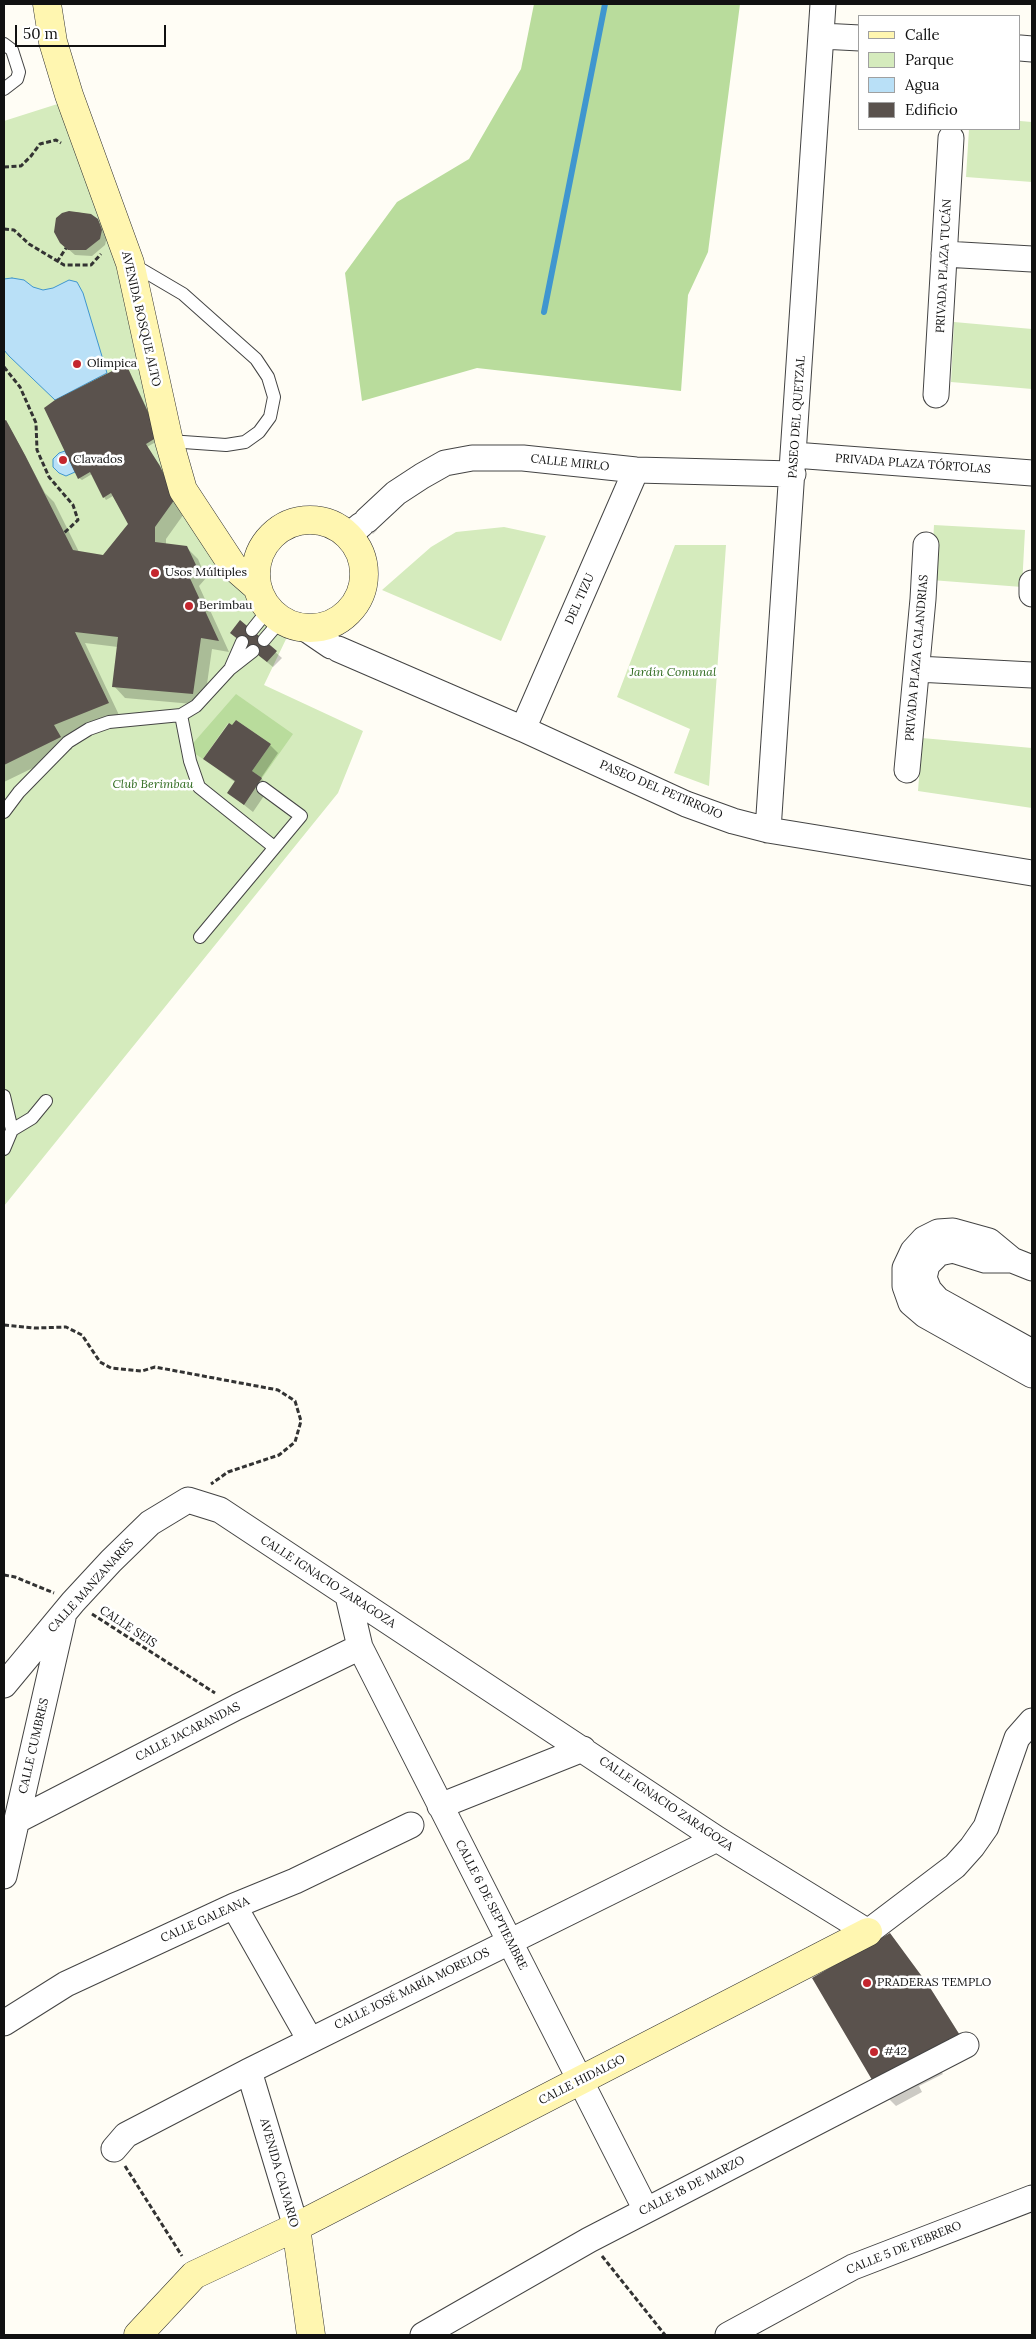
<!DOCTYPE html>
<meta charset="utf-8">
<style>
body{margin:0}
#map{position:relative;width:1036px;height:2339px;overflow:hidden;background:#fffdf5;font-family:Lora,serif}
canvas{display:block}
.frame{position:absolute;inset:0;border:5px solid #111;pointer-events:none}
.legend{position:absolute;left:858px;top:15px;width:162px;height:115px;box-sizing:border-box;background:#fff;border:1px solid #a0a0a0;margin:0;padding:6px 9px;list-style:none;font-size:15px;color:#111}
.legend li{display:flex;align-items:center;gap:10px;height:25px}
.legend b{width:25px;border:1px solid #a0a0a0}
.scale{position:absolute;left:15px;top:25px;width:151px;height:22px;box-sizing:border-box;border:2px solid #111;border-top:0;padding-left:6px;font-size:15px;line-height:18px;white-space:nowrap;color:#111;-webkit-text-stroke:4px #fff;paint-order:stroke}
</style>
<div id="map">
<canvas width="1036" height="2339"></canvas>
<div class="frame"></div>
<ul class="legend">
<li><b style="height:6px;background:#fff6b0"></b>Calle</li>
<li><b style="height:14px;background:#d5ebbd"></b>Parque</li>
<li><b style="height:14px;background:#b9e0f7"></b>Agua</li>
<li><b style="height:14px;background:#5a524d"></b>Edificio</li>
</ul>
<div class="scale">50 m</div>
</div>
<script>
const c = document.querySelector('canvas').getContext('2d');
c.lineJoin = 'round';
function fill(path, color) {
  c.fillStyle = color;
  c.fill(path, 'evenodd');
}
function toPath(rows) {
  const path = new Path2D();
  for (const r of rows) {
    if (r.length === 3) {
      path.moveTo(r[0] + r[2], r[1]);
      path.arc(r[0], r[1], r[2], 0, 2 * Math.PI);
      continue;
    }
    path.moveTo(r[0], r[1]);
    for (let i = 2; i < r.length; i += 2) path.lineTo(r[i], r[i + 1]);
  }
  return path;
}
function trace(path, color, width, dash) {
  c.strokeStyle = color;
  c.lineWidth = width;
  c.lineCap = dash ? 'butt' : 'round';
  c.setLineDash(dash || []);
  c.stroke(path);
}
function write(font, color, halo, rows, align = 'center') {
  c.font = font + ' Lora,serif';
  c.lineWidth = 5;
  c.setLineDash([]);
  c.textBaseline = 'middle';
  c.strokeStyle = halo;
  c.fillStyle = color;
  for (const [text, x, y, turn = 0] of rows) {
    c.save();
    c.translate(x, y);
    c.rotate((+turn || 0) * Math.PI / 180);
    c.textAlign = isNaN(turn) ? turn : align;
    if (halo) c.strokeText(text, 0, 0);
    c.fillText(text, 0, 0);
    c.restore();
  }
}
fill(toPath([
 [70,100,163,434,241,586,260,617,273,627,288,635,264,685,363,731,338,793,4,1206,4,121],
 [1020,121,1032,122,1032,182,966,177,969,129,1020,129],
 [954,322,1032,329,1032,389,951,382],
 [934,525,1025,530,1022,587,931,580],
 [504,527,546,536,501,641,382,590,431,547,456,532],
 [675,545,726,545,709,786,674,773,690,729,617,697],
 [922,738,1032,748,1032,808,918,791]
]), '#d5ebbd');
fill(toPath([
 [534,4,740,4,708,252,688,295,681,391,477,368,362,401,345,273,397,202,469,159,521,69],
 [236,694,293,734,262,778,252,771,271,744,236,720,232,725,228,723,203,759,188,749]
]), '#b9dc9c');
const water = toPath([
 [12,278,24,280,33,287,43,290,53,288,69,280,77,282,83,293,107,373,55,400,9,356,4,350,4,279,12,278],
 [65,451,75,472,66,476,59,473,53,467,53,459,59,453,65,451]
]);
fill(water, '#b9e0f7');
trace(water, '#3f96cf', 1);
fill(toPath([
 [77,212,90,215,103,226,107,237,105,245,92,256,75,255,67,248,62,214],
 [128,368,161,439,147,447,161,469,171,479,186,511,166,539,166,545,187,548,198,559,206,578,199,586,229,652,212,649,204,705,125,698,114,686,118,647,85,643,119,715,65,737,72,749,4,782,4,422,8,424,45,493,54,502,79,552,104,556,129,524,113,496,106,500,104,497,92,474,82,480,79,478],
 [359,514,377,530,373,534,355,518],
 [241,622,282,658,273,667,237,638],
 [270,745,278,753,261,778,270,787,253,812,229,793,236,783,205,759],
 [890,1934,934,1994,970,2051,938,2067,943,2074,919,2086,922,2092,896,2106,879,2089]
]), '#0003');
trace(toPath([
 [544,312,605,4]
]), '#3f96cf', 6);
fill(toPath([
 [69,211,91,214,98,219,102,230,100,239,86,250,68,250,60,243,54,232,56,218,62,213],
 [126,364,159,436,146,444,160,466,175,499,155,527,155,542,187,546,196,565,188,574,219,641,201,638,193,694,112,687,118,637,75,632,109,703,54,725,61,737,4,765,4,421,6,420,25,455,73,550,103,555,128,524,111,493,103,498,90,472,78,479,44,408,55,400],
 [240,620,277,651,267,662,230,633],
 [236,720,271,744,252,771,262,778,244,805,227,793,235,781,203,759,229,723,232,725],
 [890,1933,929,1986,966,2045,878,2090,812,1978]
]), '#5a524d');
const lane = toPath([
 [4,44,12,50,19,72,17,79,4,89],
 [132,264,183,294,256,359,268,377,274,397,270,417,259,432,245,442,226,445,169,441],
 [252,630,268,610],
 [264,640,281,620],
 [231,667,242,642],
 [181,715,190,761,199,787,274,847],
 [4,812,19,792,68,742,89,729,109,722,181,715,196,706,230,669,253,651],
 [200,937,301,816,263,788],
 [4,1096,12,1130,4,1149],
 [12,1130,32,1118,46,1101]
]);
const street = toPath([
 [821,36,860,38],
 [1020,48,1032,49],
 [944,254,1032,259],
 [936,395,951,138],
 [794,455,1032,473],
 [367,520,396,493,422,476,445,463,472,458,523,458,636,470,793,474],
 [349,535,361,525],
 [1032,594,1032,583],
 [306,629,331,646],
 [338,649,523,729,686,804,733,821,768,830,1032,873],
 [917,669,1032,675],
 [523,729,636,470],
 [907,770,923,599,926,545],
 [768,830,823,4],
 [1012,1260,985,1260,953,1250,939,1253,927,1265,924,1278,929,1290,938,1300,1032,1352],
 [1032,1268,1012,1260,989,1241,953,1231,938,1232,924,1239,913,1251,905,1268,905,1286,911,1303,925,1315,1032,1375],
 [348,1596,360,1647,646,2210],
 [4,1685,73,1602,111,1561,150,1523,188,1500,220,1510,717,1839,868,1932,955,1866,972,1847,986,1827,1017,1738,1032,1721],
 [440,1806,583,1749],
 [18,1820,237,1707,360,1647],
 [4,1876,63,1618],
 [234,1906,310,2040],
 [4,2023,66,1984,234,1906,295,1881,411,1825],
 [249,2071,296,2227],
 [114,2149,126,2135,249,2071,717,1839],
 [423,2335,589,2240,966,2045],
 [728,2335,853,2267,1032,2198]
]);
const secondary = toPath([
 [47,4,53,42,69,95,130,263,169,441,183,490,233,566,257,587],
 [310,574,54],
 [296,2227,311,2335],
 [138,2335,194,2275,296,2227,868,1932]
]);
trace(lane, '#444', 14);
trace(street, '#444', 27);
trace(secondary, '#333', 29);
trace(toPath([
 [4,167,21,166,31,156,40,144,56,140,61,143],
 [4,229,14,230,29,244,64,265,91,265,101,254],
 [57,262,66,248],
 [4,367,20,387,36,423,37,450,49,477,73,505,78,520,64,533],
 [4,1325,35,1328,66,1327,82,1335,100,1362,111,1368,142,1371,155,1367,278,1390,295,1401,301,1421,295,1442,279,1455,228,1472,211,1484],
 [4,1575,15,1577,54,1593],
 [92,1614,215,1693],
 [125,2166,182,2256],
 [602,2256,665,2335]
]), '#333', 3, [5, 2.5]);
trace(lane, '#fff', 12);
trace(street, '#fff', 25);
trace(secondary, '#fff6b0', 28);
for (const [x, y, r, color] of [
 [77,364,5,"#c4262e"],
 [63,460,5,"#c4262e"],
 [155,573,5,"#c4262e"],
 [189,606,5,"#c4262e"],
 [867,1983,5,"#c4262e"],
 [874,2052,5,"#c4262e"]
]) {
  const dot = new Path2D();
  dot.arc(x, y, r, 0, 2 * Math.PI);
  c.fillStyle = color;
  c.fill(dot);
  trace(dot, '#fff', 2);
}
write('12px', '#111', '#fff', [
 ["PRIVADA PLAZA TUCÁN",944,266,-87],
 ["AVENIDA BOSQUE ALTO",141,319,77],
 ["PASEO DEL QUETZAL",797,417,-86],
 ["CALLE MIRLO",570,463,6],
 ["PRIVADA PLAZA TÓRTOLAS",913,464,4],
 ["DEL TIZU",580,599,-66],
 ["PRIVADA PLAZA CALANDRIAS",917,658,-85],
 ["PASEO DEL PETIRROJO",661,790,23],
 ["CALLE IGNACIO ZARAGOZA",328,1582,33],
 ["CALLE MANZANARES",91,1586,-48],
 ["CALLE SEIS",128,1627,33],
 ["CALLE JACARANDAS",188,1732,-27],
 ["CALLE CUMBRES",34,1746,-77],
 ["CALLE IGNACIO ZARAGOZA",666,1804,34],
 ["CALLE 6 DE SEPTIEMBRE",491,1905,63],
 ["CALLE GALEANA",205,1920,-24],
 ["CALLE JOSÉ MARÍA MORELOS",412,1989,-26],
 ["CALLE HIDALGO",582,2080,-27],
 ["AVENIDA CALVARIO",279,2173,74],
 ["CALLE 18 DE MARZO",692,2186,-27],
 ["CALLE 5 DE FEBRERO",904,2248,-22]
]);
write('12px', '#111', '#fff', [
 ["Olimpica",87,364],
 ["Clavados",73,460],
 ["Usos Múltiples",165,573],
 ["Berimbau",199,606],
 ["PRADERAS TEMPLO",877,1983],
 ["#42",884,2052]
], 'left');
write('italic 12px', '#2f6b1f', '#fff', [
 ["Jardín Comunal",673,673],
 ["Club Berimbau",153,785]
]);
</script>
